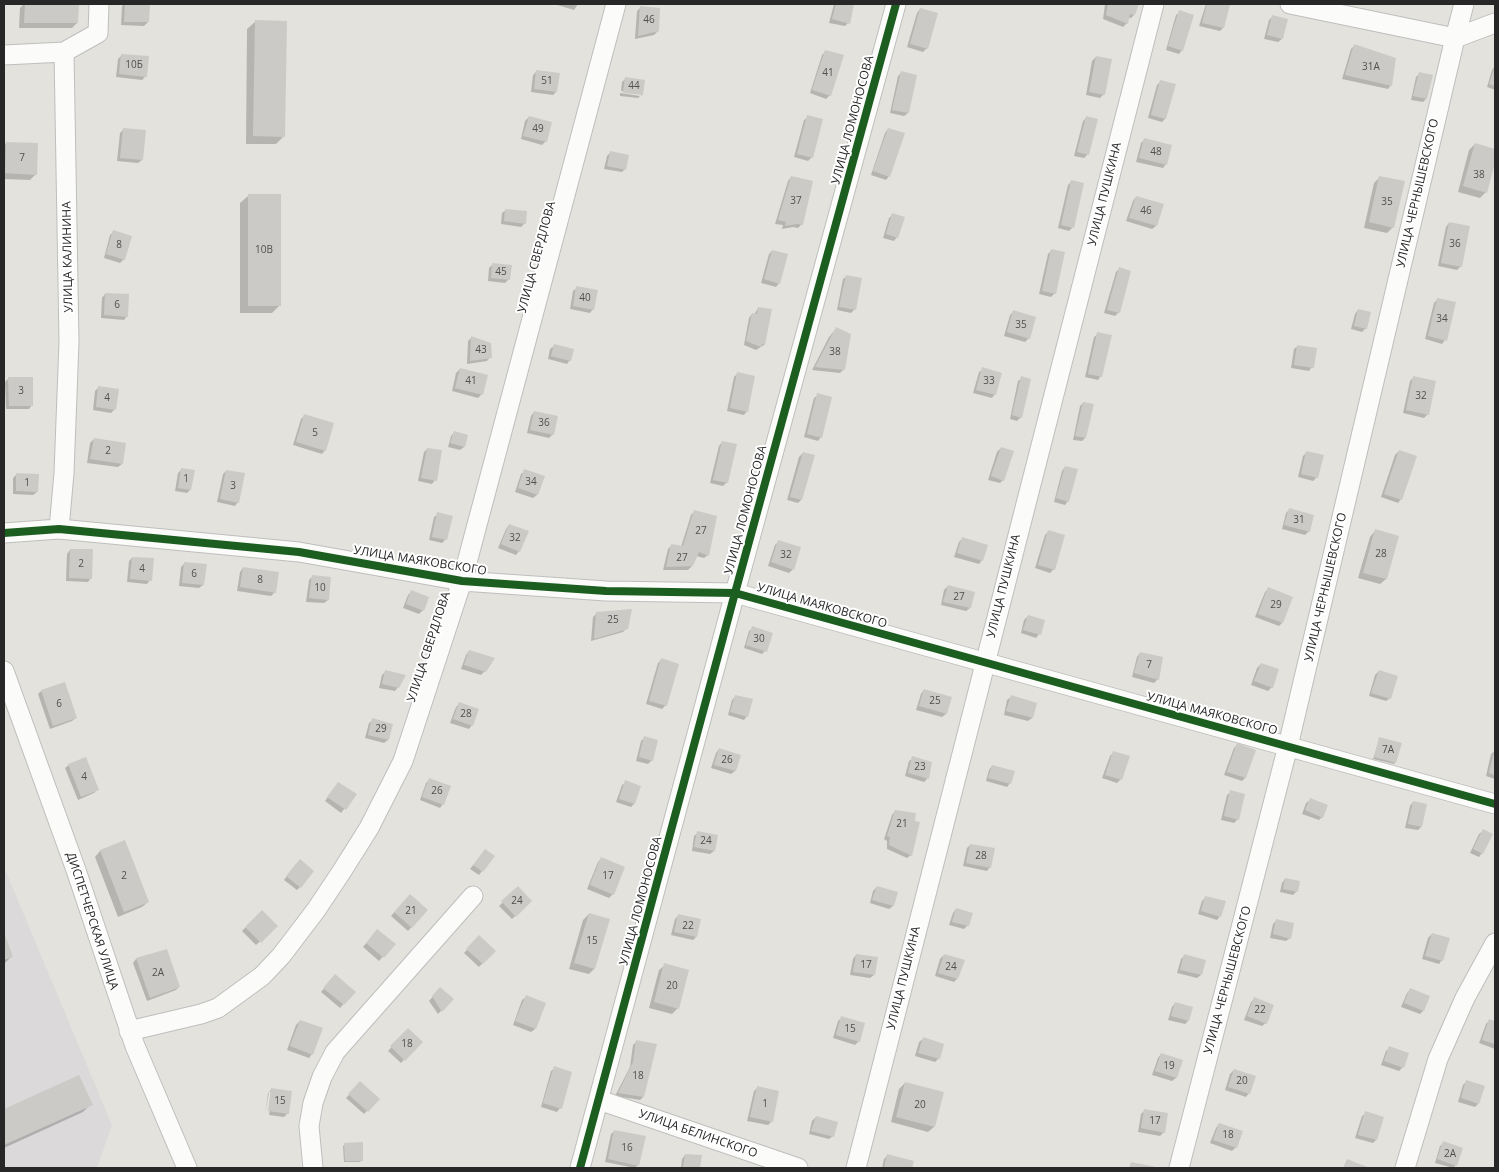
<!DOCTYPE html>
<meta charset="utf-8">
<style>
body{margin:0}
#map{position:relative;width:1499px;height:1172px;overflow:hidden;background:#e4e2dc;font-family:"Open Sans",sans-serif}
canvas{display:block}
.frame{position:absolute;inset:0;border:5px solid #272727;pointer-events:none}
</style>
<div id="map">
<canvas width="1499" height="1172"></canvas>
<div class="frame"></div>
</div>
<script>
const c = document.querySelector('canvas').getContext('2d');
c.lineJoin = 'round';
function fill(path, color) {
  c.fillStyle = color;
  c.fill(path, 'evenodd');
}
function toPath(rows) {
  const path = new Path2D();
  for (const r of rows) {
    path.moveTo(r[0], r[1]);
    for (let i = 2; i < r.length; i += 2) path.lineTo(r[i], r[i + 1]);
  }
  return path;
}
function trace(path, color, width, dash) {
  c.strokeStyle = color;
  c.lineWidth = width;
  c.lineCap = dash ? 'butt' : 'round';
  c.setLineDash(dash || []);
  c.stroke(path);
}
function write(font, color, halo, rows, align = 'center') {
  c.font = font + ' "Open Sans",sans-serif';
  c.lineWidth = 4;
  c.setLineDash([]);
  c.textBaseline = 'middle';
  c.strokeStyle = halo;
  c.fillStyle = color;
  for (const [text, x, y, turn = 0] of rows) {
    c.save();
    c.translate(x, y);
    c.rotate((+turn || 0) * Math.PI / 180);
    c.textAlign = isNaN(turn) ? turn : align;
    if (halo) c.strokeText(text, 0, 0);
    c.fillText(text, 0, 0);
    c.restore();
  }
}
fill(toPath([
 [4,867,112,1125,97,1168,4,1168]
]), '#dcd9db');
fill(toPath([
 [24,4,77,4,77,23,72,28,19,28,20,8],
 [124,4,149,4,148,22,144,26,121,25,122,6],
 [554,4,578,4,574,10],
 [834,4,853,4,848,23,845,26,829,23],
 [1105,4,1137,4,1134,15,1131,18,1128,18,1127,23,1123,27,1103,19],
 [1206,4,1219,4,1228,6,1223,28,1220,31,1199,26],
 [641,7,658,31,654,35,635,39,637,11],
 [920,9,927,48,923,52,907,47,917,13],
 [1180,12,1182,50,1179,54,1166,50,1176,15],
 [1273,16,1282,39,1278,42,1264,39,1269,20],
 [255,22,284,136,276,144,246,144,247,29],
 [1354,46,1391,85,1388,89,1342,79,1351,49],
 [826,51,830,95,826,99,810,93,822,55],
 [122,55,146,76,142,80,116,77,118,59],
 [1096,57,1104,94,1100,98,1086,95,1092,61],
 [1495,66,1495,90,1487,87,1492,70],
 [537,71,556,92,553,95,531,92,533,75],
 [901,73,908,113,904,116,890,113,898,76],
 [1419,74,1426,99,1423,102,1411,100,1416,77],
 [626,78,642,95,641,96,641,94,621,91,622,82],
 [1161,81,1165,119,1162,122,1148,118,1157,85],
 [620,93,640,96,638,98,620,96],
 [529,117,546,141,542,145,521,139,525,121],
 [808,117,812,157,808,161,794,157,804,120],
 [1086,118,1088,154,1084,158,1074,156,1083,121],
 [888,129,889,176,886,180,871,175,885,133],
 [123,130,142,160,138,163,117,161,120,133],
 [1144,140,1166,164,1163,168,1136,162,1141,143],
 [6,143,36,174,30,180,4,179,4,146],
 [1475,144,1495,150,1495,158,1486,192,1480,198,1458,192,1469,150],
 [610,153,625,169,622,172,604,169,607,156],
 [791,177,802,224,798,228,793,227,782,229,783,225,775,224,788,181],
 [1380,177,1393,227,1387,233,1364,228,1374,183],
 [1071,182,1073,227,1069,231,1058,228,1068,185],
 [248,196,280,305,272,313,240,313,240,203],
 [1136,197,1156,226,1152,229,1126,221,1133,201],
 [506,210,525,223,521,227,501,224,502,213],
 [892,215,897,237,894,241,883,238,889,218],
 [1449,223,1461,266,1457,270,1438,266,1446,227],
 [114,232,124,259,120,263,104,258,110,235],
 [1052,250,1055,293,1051,297,1039,294,1048,254],
 [772,251,779,283,776,287,761,283,769,254],
 [493,264,509,279,505,283,488,281,489,268],
 [1119,269,1119,312,1115,316,1104,313,1116,272],
 [847,276,854,310,851,313,837,310,843,279],
 [577,288,593,309,590,313,570,309,573,291],
 [105,294,127,316,124,320,101,318,102,298],
 [1438,299,1445,340,1442,344,1425,339,1434,303],
 [758,308,764,345,756,350,744,345,749,318,752,314,754,315],
 [1358,310,1366,328,1362,332,1351,329,1355,314],
 [1013,312,1029,338,1025,342,1004,336,1010,315],
 [836,329,844,369,840,373,812,370,829,337],
 [1098,334,1101,376,1098,380,1085,377,1094,337],
 [472,337,490,357,487,361,467,364,468,341],
 [554,346,570,360,567,364,548,359,550,349],
 [1298,346,1312,367,1309,371,1291,368,1294,349],
 [460,369,482,394,478,398,452,391,456,373],
 [983,369,995,394,992,398,973,393,979,372],
 [738,373,747,411,744,415,727,411,734,377],
 [1414,377,1428,414,1424,418,1403,413,1410,381],
 [9,378,32,405,29,409,6,409,5,382],
 [1022,378,1021,417,1017,421,1010,419,1018,381],
 [99,387,115,409,111,413,93,410,95,391],
 [818,395,821,437,818,441,804,437,814,398],
 [1083,403,1085,438,1082,441,1073,440,1080,406],
 [534,412,553,434,549,438,527,433,531,416],
 [304,416,325,450,322,454,293,445,301,419],
 [455,432,467,436,464,447,460,450,448,447,451,436],
 [94,439,122,464,118,467,87,463,90,443],
 [722,442,727,482,723,486,710,483,719,446],
 [1001,448,1003,480,1000,483,988,480,997,452],
 [427,449,435,480,432,484,418,481,424,452],
 [1399,451,1401,499,1398,503,1381,497,1395,455],
 [803,453,801,500,798,503,787,500,799,457],
 [1306,453,1317,477,1313,481,1298,477,1303,456],
 [1065,467,1068,501,1065,505,1054,502,1062,471],
 [182,469,190,490,187,493,175,491,178,473],
 [226,471,238,502,235,506,217,502,223,474],
 [525,471,543,477,537,495,533,498,515,492,521,474],
 [17,474,37,492,33,495,13,494,13,478],
 [1289,510,1309,531,1305,535,1282,529,1286,513],
 [694,512,708,555,704,558,696,556,692,566,688,570,663,570,668,549,672,545,681,547,691,515],
 [438,514,446,539,442,543,429,540,434,517],
 [509,525,519,551,516,555,498,548,506,529],
 [1375,531,1386,579,1380,584,1358,578,1370,537],
 [1048,532,1054,569,1050,573,1035,568,1045,535],
 [962,539,982,560,979,564,954,557,959,542],
 [779,541,793,569,789,573,768,566,775,545],
 [70,550,91,578,88,582,66,581,67,554],
 [132,558,150,580,147,584,127,582,129,561],
 [185,563,203,585,199,588,179,586,181,567],
 [243,568,275,592,271,596,237,591,240,572],
 [312,577,328,600,324,603,306,602,309,580],
 [948,586,970,608,966,611,941,605,944,590],
 [1268,589,1282,623,1279,626,1255,617,1265,592],
 [411,592,423,610,419,614,403,608,408,595],
 [597,613,627,628,623,632,591,641,593,617],
 [1028,616,1039,634,1036,638,1021,633,1024,620],
 [753,628,765,651,762,654,744,648,749,631],
 [469,651,485,671,481,675,461,669,466,655],
 [1140,653,1158,679,1154,683,1132,677,1137,657],
 [661,660,666,705,662,709,646,704,658,663],
 [1261,664,1272,687,1268,691,1251,685,1257,668],
 [1379,671,1390,698,1386,701,1369,696,1375,675],
 [385,672,398,687,395,691,379,688,382,675],
 [924,690,946,714,942,717,916,710,921,694],
 [41,691,76,718,72,721,50,729,38,694],
 [736,696,747,716,744,720,728,715,732,700],
 [1011,697,1036,704,1032,718,1028,721,1004,715,1007,700],
 [459,704,472,725,469,729,450,723,456,707],
 [373,720,392,725,388,740,384,743,365,738,369,723],
 [644,738,652,760,648,764,636,761,641,741],
 [1380,738,1395,763,1394,764,1373,759],
 [1238,744,1255,750,1245,778,1242,781,1224,775,1234,748],
 [719,749,739,756,735,771,731,774,711,768,716,753],
 [1495,751,1495,779,1486,776,1491,754],
 [1113,753,1121,779,1117,783,1102,778,1110,756],
 [913,758,928,778,924,782,905,776,909,761],
 [69,765,97,790,94,793,78,800,65,768],
 [992,766,1010,783,1007,787,986,781,989,770],
 [429,780,443,804,440,808,420,800,426,783],
 [626,782,634,804,631,807,616,802,622,785],
 [335,787,355,795,341,813,325,801],
 [1231,792,1238,819,1234,823,1221,820,1227,795],
 [1310,800,1322,817,1319,820,1302,814,1306,803],
 [1413,802,1421,827,1418,830,1405,828,1410,806],
 [895,811,911,855,907,858,887,849,887,841,884,839,892,815],
 [1483,831,1482,853,1479,857,1470,853,1479,834],
 [698,833,714,851,710,854,692,851,694,836],
 [124,842,148,902,142,907,118,917,95,857,100,851],
 [970,845,990,867,987,871,963,866,967,848],
 [482,854,493,856,479,875,470,869],
 [602,858,613,894,609,898,587,889,598,862],
 [296,864,300,887,297,890,284,880],
 [1285,879,1297,891,1293,895,1280,892,1282,883],
 [877,887,896,893,893,906,889,909,870,903,873,891],
 [518,888,531,901,512,919,499,906],
 [410,895,427,910,408,931,391,916],
 [1206,897,1220,916,1217,920,1198,914,1202,901],
 [956,909,968,925,964,929,949,925,953,913],
 [262,911,276,926,256,945,242,931],
 [589,914,608,919,594,969,589,974,569,969,583,920],
 [678,916,696,937,693,940,671,935,675,919],
 [1277,920,1290,938,1286,941,1270,938,1273,924],
 [374,934,394,944,379,961,363,947],
 [1432,934,1442,960,1439,964,1422,959,1428,938],
 [4,936,12,956,4,964],
 [479,937,494,951,479,967,464,953],
 [166,950,179,987,176,990,147,1001,133,963,136,959],
 [856,955,874,975,870,978,850,975,853,959],
 [944,955,957,979,954,982,935,976,940,959],
 [1184,956,1201,975,1197,978,1177,973,1181,959],
 [665,965,678,1008,672,1014,649,1008,659,970],
 [332,979,354,992,340,1008,321,992],
 [440,988,452,999,438,1014,429,1001],
 [1410,990,1423,1011,1420,1014,1401,1007,1407,993],
 [526,997,545,1004,535,1029,531,1032,513,1025,522,1000],
 [1254,999,1266,1023,1262,1026,1244,1020,1251,1002],
 [1175,1003,1188,1021,1185,1024,1168,1020,1172,1007],
 [841,1018,859,1041,855,1045,833,1038,838,1021],
 [1490,1020,1495,1022,1495,1049,1479,1043,1486,1024],
 [300,1021,312,1054,309,1058,287,1050,296,1025],
 [408,1029,421,1042,401,1063,388,1051],
 [923,1039,939,1058,935,1062,915,1056,919,1042],
 [636,1042,643,1097,640,1100,615,1096,630,1067,633,1045],
 [1390,1048,1407,1054,1402,1068,1399,1071,1381,1065,1386,1051],
 [1161,1054,1181,1061,1176,1078,1172,1081,1152,1075,1158,1058],
 [555,1068,560,1108,557,1112,541,1107,551,1071],
 [1234,1070,1249,1093,1246,1097,1225,1090,1230,1074],
 [78,1077,91,1104,83,1112,4,1148,4,1111],
 [1467,1081,1478,1104,1475,1107,1458,1102,1463,1085],
 [360,1083,378,1099,364,1114,346,1098],
 [905,1083,934,1127,928,1132,891,1122,899,1089],
 [757,1088,771,1122,768,1125,747,1121,754,1091],
 [271,1090,288,1113,284,1117,269,1115,272,1092,269,1092,265,1114,268,1093],
 [1145,1110,1164,1132,1160,1136,1138,1132,1141,1114],
 [1366,1113,1376,1140,1373,1143,1355,1138,1362,1116],
 [816,1117,833,1136,829,1139,809,1134,812,1121],
 [1219,1124,1236,1147,1232,1151,1210,1143,1216,1128],
 [615,1131,638,1165,635,1168,605,1162,611,1134],
 [1444,1143,1456,1165,1453,1168,1435,1163,1440,1146],
 [345,1144,362,1160,360,1162,344,1162,343,1146],
 [685,1155,700,1157,699,1168,681,1168,682,1159],
 [888,1155,912,1161,910,1168,882,1168,884,1159]
]), '#0003');
fill(toPath([
 [25,4,79,4,78,23,24,23],
 [125,4,150,4,149,22,124,22],
 [836,4,854,4,850,24,832,19],
 [1108,4,1139,4,1135,15,1130,14,1128,24,1106,15],
 [1207,4,1230,5,1224,28,1202,23],
 [640,6,660,8,659,31,638,36],
 [920,8,938,13,928,49,910,44],
 [1179,10,1194,15,1183,51,1168,46],
 [1272,15,1288,19,1283,39,1267,35],
 [255,20,287,21,285,137,253,136],
 [1354,44,1396,58,1392,86,1345,75],
 [825,50,844,55,831,96,812,90],
 [121,54,149,56,147,77,119,74],
 [1096,56,1112,59,1105,95,1089,92],
 [1495,66,1495,86,1489,84],
 [536,70,560,73,557,92,534,89],
 [901,71,917,75,909,113,892,110],
 [1419,72,1433,75,1427,99,1413,96],
 [625,77,645,80,643,95,623,93],
 [1160,80,1176,84,1166,119,1151,115],
 [807,115,823,119,813,158,797,154],
 [529,116,552,122,547,142,523,136],
 [1086,116,1098,119,1089,155,1077,152],
 [123,128,146,130,143,160,120,158],
 [888,128,905,133,890,177,873,171],
 [1144,138,1172,145,1167,165,1139,158],
 [6,142,38,143,37,175,5,173],
 [1475,143,1495,149,1495,163,1487,193,1463,186],
 [610,151,629,155,626,170,607,166],
 [791,176,813,181,803,225,797,224,785,226,786,222,778,220],
 [1379,176,1405,181,1394,228,1369,222],
 [1071,180,1084,183,1074,228,1061,225],
 [248,194,281,194,281,306,248,306],
 [1136,196,1164,204,1157,226,1129,218],
 [505,209,527,211,526,224,504,221],
 [892,213,905,217,898,238,886,234],
 [1449,222,1470,226,1462,267,1441,263],
 [113,230,132,236,125,260,106,254],
 [1051,249,1065,252,1056,294,1042,291],
 [772,250,788,254,780,284,764,279],
 [492,263,512,265,510,280,491,278],
 [1119,267,1131,271,1120,313,1107,310],
 [846,275,862,278,856,310,839,307],
 [576,286,598,290,594,310,573,306],
 [105,293,129,294,128,317,104,315],
 [1437,298,1456,302,1447,341,1428,336],
 [758,307,772,309,765,345,762,344,761,347,746,341,752,313,757,314],
 [1358,309,1371,312,1367,329,1354,326],
 [1013,310,1036,317,1030,339,1007,332],
 [836,327,851,334,845,370,815,367],
 [1097,332,1112,335,1102,377,1088,374],
 [471,336,491,343,492,358,470,361],
 [554,344,574,349,571,361,551,356],
 [1297,345,1317,348,1314,368,1294,365],
 [982,367,1002,373,996,395,976,390],
 [460,368,488,375,483,395,455,388],
 [737,372,755,376,748,412,730,408],
 [1021,376,1031,379,1022,418,1012,415],
 [1413,376,1436,381,1429,415,1406,410],
 [8,377,33,377,33,406,9,406],
 [98,386,119,389,116,410,96,407],
 [817,393,832,397,822,438,807,434],
 [1083,402,1094,404,1086,438,1075,436],
 [534,411,558,416,554,435,530,430],
 [304,414,334,423,326,451,296,442],
 [454,431,468,435,465,447,450,443],
 [94,438,126,443,123,464,90,459],
 [722,441,737,444,728,483,713,480],
 [1001,447,1014,451,1004,481,991,476],
 [427,448,442,450,437,481,421,478],
 [1399,450,1417,456,1402,500,1384,494],
 [1306,451,1324,455,1318,478,1301,474],
 [803,452,815,455,802,500,790,497],
 [1065,466,1078,469,1069,502,1056,498],
 [181,468,195,470,191,490,178,488],
 [524,469,545,476,538,495,518,488],
 [226,470,245,473,239,503,220,499],
 [16,473,39,474,38,492,16,491],
 [1289,508,1314,515,1310,532,1284,525],
 [694,510,717,516,709,556,699,552,693,566,666,567,671,544,683,546],
 [437,512,453,516,447,540,432,537],
 [509,524,529,531,520,552,501,544],
 [1375,529,1399,536,1387,579,1363,573],
 [1048,530,1065,535,1055,570,1038,565],
 [962,537,988,545,983,561,957,553],
 [778,540,801,547,794,570,771,562],
 [70,549,93,549,92,579,69,578],
 [132,557,154,558,152,581,130,579],
 [184,562,207,564,204,585,182,583],
 [243,567,279,572,276,593,240,587],
 [312,575,331,577,329,600,309,598],
 [948,585,975,592,971,608,943,602],
 [1268,587,1293,597,1283,623,1258,614],
 [411,590,429,597,424,611,406,604],
 [632,609,628,629,594,639,596,612],
 [1028,615,1045,620,1041,635,1023,630],
 [752,626,773,633,767,652,746,645],
 [469,650,495,658,486,672,464,665],
 [1140,652,1163,657,1159,680,1134,673],
 [661,658,679,664,667,706,649,701],
 [1261,663,1279,669,1273,688,1254,681],
 [385,670,406,675,399,688,382,684],
 [1379,670,1398,676,1391,699,1371,693],
 [65,682,77,718,53,726,41,690],
 [924,689,952,697,947,714,919,706],
 [735,695,753,699,748,717,730,712],
 [1011,695,1037,703,1033,718,1006,711],
 [459,702,479,709,473,726,453,719],
 [372,718,393,724,389,740,368,735],
 [644,736,658,740,653,761,639,757],
 [1379,737,1402,743,1396,763,1374,757],
 [1237,743,1256,750,1246,778,1227,772],
 [719,748,741,755,736,771,714,765],
 [1495,748,1495,775,1489,773],
 [1113,751,1130,756,1122,780,1105,775],
 [912,756,932,762,929,779,908,773],
 [86,757,99,790,81,797,68,764],
 [992,765,1015,771,1011,784,988,778],
 [429,778,451,786,444,805,422,797],
 [625,780,641,786,635,804,619,799],
 [338,782,357,794,346,810,327,797],
 [1230,790,1245,794,1239,820,1224,816],
 [1310,798,1328,805,1323,818,1305,810],
 [1413,801,1427,804,1422,827,1408,824],
 [895,810,916,813,915,821,920,822,912,856,889,845,890,837,887,836],
 [1483,829,1493,834,1483,854,1473,849],
 [697,831,718,835,715,851,694,847],
 [125,840,149,902,124,912,100,850],
 [970,844,995,848,991,868,966,863],
 [485,849,495,856,483,872,473,865],
 [601,857,625,867,614,895,590,885],
 [300,859,314,871,301,888,286,876],
 [1285,878,1300,881,1298,892,1283,889],
 [518,886,532,901,516,917,501,901],
 [877,886,898,892,894,906,872,900],
 [410,894,428,910,412,928,394,912],
 [1205,896,1226,901,1221,917,1201,911],
 [956,908,973,913,969,926,952,922],
 [262,910,278,926,261,943,245,927],
 [589,913,610,919,595,969,574,963],
 [678,914,701,919,697,937,674,932],
 [1276,919,1294,923,1291,939,1273,934],
 [377,929,396,944,384,958,366,943],
 [4,932,13,957,4,960],
 [1432,933,1450,938,1443,961,1425,956],
 [479,935,496,951,483,964,466,949],
 [167,949,180,987,150,998,136,958],
 [856,954,878,957,875,975,853,972],
 [944,954,965,960,958,979,938,973],
 [1184,954,1206,960,1202,975,1180,970],
 [664,963,689,970,679,1009,654,1002],
 [335,974,356,992,344,1005,323,988],
 [440,987,454,999,442,1012,432,996],
 [1410,988,1430,996,1424,1011,1404,1003],
 [526,995,546,1003,536,1029,515,1021],
 [1254,997,1274,1005,1267,1024,1247,1016],
 [1175,1002,1193,1007,1189,1021,1171,1016],
 [841,1016,865,1023,860,1042,836,1035],
 [1489,1019,1495,1021,1495,1044,1482,1040],
 [300,1020,323,1028,313,1055,290,1046],
 [408,1028,423,1042,405,1061,390,1046],
 [923,1037,944,1044,940,1059,918,1053],
 [636,1040,657,1044,644,1097,618,1093,633,1062],
 [1389,1046,1409,1053,1404,1068,1384,1061],
 [1161,1053,1183,1060,1177,1078,1155,1071],
 [554,1066,572,1072,562,1109,543,1103],
 [1234,1069,1256,1076,1250,1094,1228,1087],
 [79,1075,93,1105,4,1145,4,1109],
 [1466,1080,1485,1086,1479,1104,1461,1098],
 [360,1081,380,1099,368,1112,348,1094],
 [905,1082,944,1092,935,1127,896,1117],
 [757,1086,779,1091,773,1122,750,1117],
 [271,1088,292,1091,289,1114,268,1111],
 [1144,1109,1168,1113,1165,1133,1141,1128],
 [1365,1111,1384,1117,1377,1140,1358,1135],
 [816,1116,838,1122,834,1137,811,1131],
 [1219,1123,1243,1131,1237,1148,1213,1140],
 [614,1130,646,1136,639,1166,608,1159],
 [1443,1141,1463,1148,1457,1166,1437,1159],
 [363,1142,363,1161,345,1161,344,1143],
 [685,1154,702,1155,700,1168,683,1168],
 [887,1154,914,1161,912,1168,884,1168],
 [1347,1159,1370,1168,1343,1168],
 [1131,1162,1156,1167,1156,1168,1129,1168]
]), '#cccac6');
const minor = toPath([
 [1290,4,1455,38,1495,23],
 [4,55,64,52,98,33,99,4],
 [59,529,64,473,69,342,64,52],
 [4,533,59,529,299,552,462,581,606,591,735,593,1495,804],
 [4,671,76,870,135,1046,187,1168],
 [129,1031,201,1014,218,1008,262,976,281,956,316,910,342,871,369,828,403,761,462,581,616,4],
 [599,1100,798,1168],
 [313,1168,309,1126,313,1103,322,1077,335,1052,473,896],
 [580,1168,735,593,896,4],
 [856,1168,1154,4],
 [1179,1168,1288,746,1455,38,1464,4],
 [1405,1168,1438,1059,1465,998,1495,943]
]);
trace(minor, '#bebebe', 21);
trace(minor, '#fbfbfa', 19);
trace(toPath([
 [4,533,59,529,299,552,462,581,606,591,735,593,1495,804],
 [580,1168,735,593,896,4]
]), '#1b5e20', 8);
write('10px', '#515050', null, [
 ["46",649,20],
 ["10Б",134,65],
 ["31А",1371,67],
 ["41",828,73],
 ["51",547,81],
 ["44",634,86],
 ["49",538,129],
 ["48",1156,152],
 ["7",22,158],
 ["38",1479,175],
 ["37",796,201],
 ["35",1387,202],
 ["46",1146,211],
 ["36",1455,244],
 ["8",119,245],
 ["10В",264,250],
 ["45",501,272],
 ["40",585,298],
 ["6",117,305],
 ["34",1442,319],
 ["35",1021,325],
 ["43",481,350],
 ["38",835,352],
 ["41",471,381],
 ["33",989,381],
 ["3",21,391],
 ["32",1421,396],
 ["4",107,398],
 ["36",544,423],
 ["5",315,433],
 ["2",108,451],
 ["1",186,479],
 ["34",531,482],
 ["1",27,483],
 ["3",233,486],
 ["31",1299,520],
 ["27",701,531],
 ["32",515,538],
 ["28",1381,554],
 ["32",786,555],
 ["27",682,558],
 ["2",81,564],
 ["4",142,569],
 ["6",194,574],
 ["8",260,580],
 ["10",320,588],
 ["27",959,597],
 ["29",1276,605],
 ["25",613,620],
 ["30",759,639],
 ["7",1149,665],
 ["25",935,701],
 ["6",59,704],
 ["28",466,714],
 ["29",381,729],
 ["7А",1388,750],
 ["26",727,760],
 ["23",920,767],
 ["4",84,777],
 ["26",437,791],
 ["21",902,824],
 ["24",706,841],
 ["28",981,856],
 ["2",124,876],
 ["17",608,876],
 ["24",517,901],
 ["21",411,911],
 ["22",688,926],
 ["15",592,941],
 ["17",866,965],
 ["24",951,967],
 ["2А",158,973],
 ["20",672,986],
 ["22",1260,1010],
 ["15",850,1029],
 ["18",407,1044],
 ["19",1169,1066],
 ["18",638,1076],
 ["20",1242,1081],
 ["15",280,1101],
 ["1",765,1104],
 ["20",920,1105],
 ["17",1155,1121],
 ["18",1228,1135],
 ["16",627,1148],
 ["2А",1450,1154]
]);
write('12px', '#272727', '#fff', [
 ["УЛИЦА ЛОМОНОСОВА",853,120,-75],
 ["УЛИЦА ЧЕРНЫШЕВСКОГО",1418,193,-77],
 ["УЛИЦА ПУШКИНА",1105,194,-76],
 ["УЛИЦА КАЛИНИНА",68,257,-91],
 ["УЛИЦА СВЕРДЛОВА",537,257,-75],
 ["УЛИЦА ЛОМОНОСОВА",746,510,-75],
 ["УЛИЦА МАЯКОВСКОГО",420,561,9],
 ["УЛИЦА ПУШКИНА",1004,586,-76],
 ["УЛИЦА ЧЕРНЫШЕВСКОГО",1326,587,-77],
 ["УЛИЦА МАЯКОВСКОГО",822,606,16],
 ["УЛИЦА СВЕРДЛОВА",429,647,-72],
 ["УЛИЦА МАЯКОВСКОГО",1212,714,15],
 ["УЛИЦА ЛОМОНОСОВА",641,901,-75],
 ["ДИСПЕТЧЕРСКАЯ УЛИЦА",92,921,72],
 ["УЛИЦА ПУШКИНА",904,978,-76],
 ["УЛИЦА ЧЕРНЫШЕВСКОГО",1228,980,-75],
 ["УЛИЦА БЕЛИНСКОГО",698,1134,19]
]);
</script>
